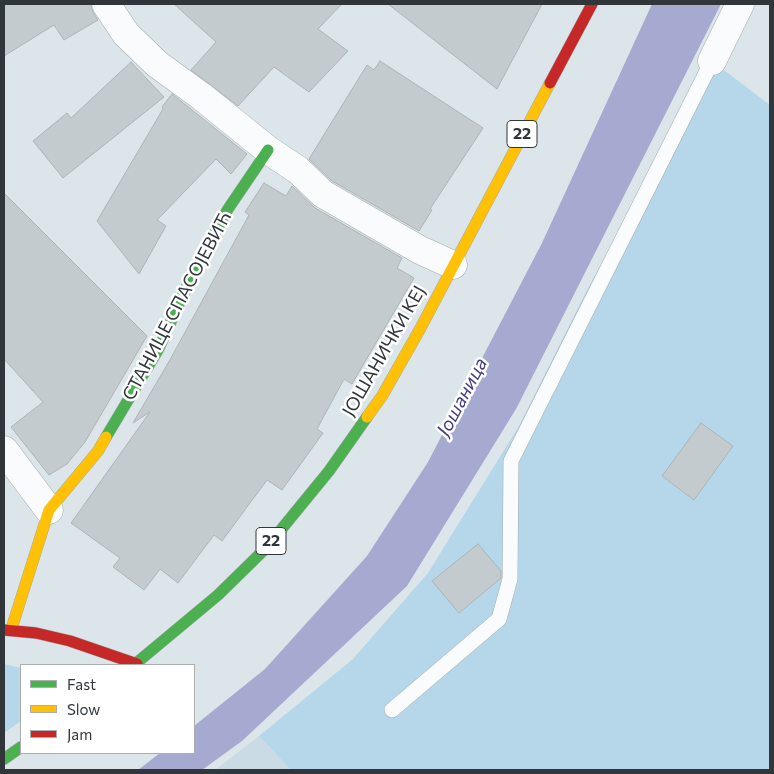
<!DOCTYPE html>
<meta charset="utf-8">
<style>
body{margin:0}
#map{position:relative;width:774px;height:774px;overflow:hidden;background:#dce5ea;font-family:Commissioner,sans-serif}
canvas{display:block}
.frame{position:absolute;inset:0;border:5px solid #30363a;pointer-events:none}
.legend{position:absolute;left:20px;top:664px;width:175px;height:90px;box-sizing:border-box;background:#fff;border:1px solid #acafb0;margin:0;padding:6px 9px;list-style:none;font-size:15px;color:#30363a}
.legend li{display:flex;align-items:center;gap:10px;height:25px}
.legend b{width:25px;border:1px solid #acafb0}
</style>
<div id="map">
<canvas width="774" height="774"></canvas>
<div class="frame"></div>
<ul class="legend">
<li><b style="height:6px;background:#4caf50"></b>Fast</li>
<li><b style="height:6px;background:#ffc107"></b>Slow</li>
<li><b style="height:6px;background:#c62828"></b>Jam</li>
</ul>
</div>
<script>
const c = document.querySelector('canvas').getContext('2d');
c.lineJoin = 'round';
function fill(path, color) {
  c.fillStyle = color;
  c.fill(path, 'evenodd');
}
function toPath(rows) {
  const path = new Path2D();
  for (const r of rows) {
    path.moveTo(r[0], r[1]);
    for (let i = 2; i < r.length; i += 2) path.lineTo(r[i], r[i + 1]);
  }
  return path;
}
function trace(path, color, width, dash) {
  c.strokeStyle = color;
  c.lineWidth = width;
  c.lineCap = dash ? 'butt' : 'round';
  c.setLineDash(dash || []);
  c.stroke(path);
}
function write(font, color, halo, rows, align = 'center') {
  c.font = font + ' Commissioner,sans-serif';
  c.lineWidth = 5;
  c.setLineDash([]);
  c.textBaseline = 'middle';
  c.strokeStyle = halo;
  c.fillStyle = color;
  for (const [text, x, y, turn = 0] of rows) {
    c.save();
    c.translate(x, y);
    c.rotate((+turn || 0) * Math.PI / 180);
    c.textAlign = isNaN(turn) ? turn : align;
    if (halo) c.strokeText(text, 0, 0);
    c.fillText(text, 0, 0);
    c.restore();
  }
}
fill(toPath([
 [259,736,291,770,215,770]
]), '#cbdbe5');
fill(toPath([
 [712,61,770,105,770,770,291,770,259,736,353,659,428,573,519,426,587,290],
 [4,664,21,668,21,721,4,733]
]), '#b5d7e9');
fill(toPath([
 [652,4,721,4,516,409,407,586,242,741,202,770,138,770,160,753,194,753,194,726,265,669,367,556,428,462,542,243]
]), '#a7aad0');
const building = toPath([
 [4,4,91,4,93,12,98,20,64,40,54,25,4,56,4,4],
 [174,4,342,4,318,29,348,51,309,92,274,67,238,106,191,70,216,42,174,4],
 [388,4,542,4,497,89,388,4],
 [380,61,483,128,430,209,432,210,419,231,332,181,309,159,367,65,374,70,380,61],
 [131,62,164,97,63,178,33,141,67,113,71,118,131,62],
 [172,94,247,154,231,174,216,159,157,220,166,226,139,274,97,221,163,109,162,107,172,94],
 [264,183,286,196,292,186,315,208,402,258,397,268,414,278,352,384,344,379,317,429,323,433,282,490,267,480,222,541,214,535,178,583,160,569,144,590,113,567,120,558,71,523,150,412,133,423,171,358,249,215,245,212,264,183],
 [4,193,147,336,85,442,67,464,49,475,11,427,43,402,4,359,4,193],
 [701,423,733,446,694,500,662,476,701,423],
 [478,544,501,571,501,578,459,613,432,581,478,544]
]);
fill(building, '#c4cbcf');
trace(building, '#acb4b6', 1);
const lane = toPath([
 [392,710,499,619,510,579,511,461,712,61]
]);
const street = toPath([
 [106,4,126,34,157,64,201,96,268,150,298,170,323,194,420,250,453,265],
 [712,61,740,4],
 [4,450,49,510]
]);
const fast = toPath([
 [106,437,158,350,192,275,228,209,268,150],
 [134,665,218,595,266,548,329,471,367,417],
 [4,759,21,747]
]);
const slow = toPath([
 [367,417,382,396,420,329,550,83],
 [11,630,49,510,98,451,106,437]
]);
const jam = toPath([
 [550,83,592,4],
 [4,630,36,633,70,641,137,664]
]);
trace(lane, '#a4abaf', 16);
trace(street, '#a4abaf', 29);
trace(fast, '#a4abaf', 12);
trace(slow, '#a4abaf', 12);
trace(jam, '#a4abaf', 12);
trace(lane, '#fafbfc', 15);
trace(street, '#fafbfc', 28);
trace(fast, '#4caf50', 11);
trace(slow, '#ffc107', 11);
trace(jam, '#c62828', 11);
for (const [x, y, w] of [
 [522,134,30],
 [271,541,30]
]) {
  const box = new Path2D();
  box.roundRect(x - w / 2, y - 13.5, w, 27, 4);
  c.fillStyle = '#fff';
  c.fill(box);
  trace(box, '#30363a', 1);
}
write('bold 16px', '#30363a', null, [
 ["22",522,134],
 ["22",271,541]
]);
write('18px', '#30363a', '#fff', [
 ["СТАНИЦЕ СПАСОЈЕВИЋ",177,306,-62],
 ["ЈОШАНИЧКИ КЕЈ",384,351,-60]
]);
write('italic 19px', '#423e80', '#fff', [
 ["Јошаница",462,397,-62]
]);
</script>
